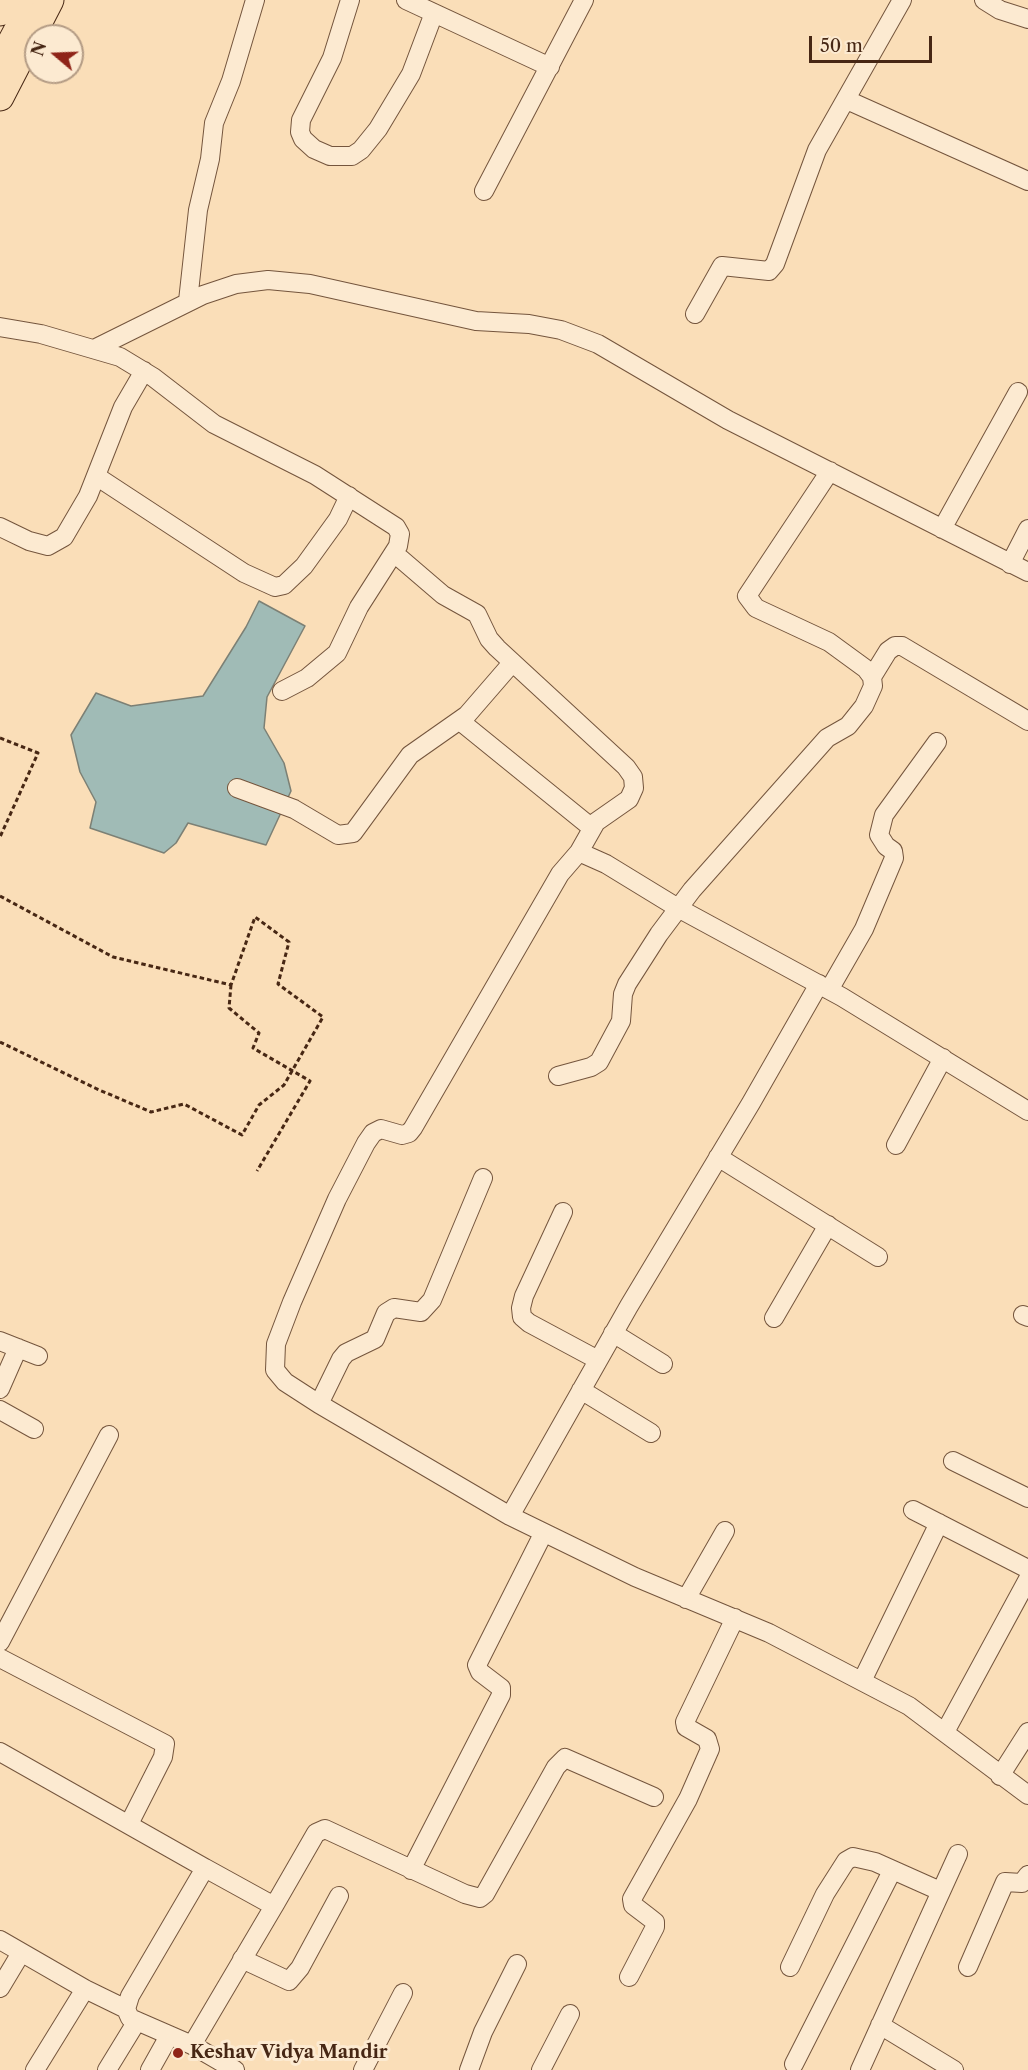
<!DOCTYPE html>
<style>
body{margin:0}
#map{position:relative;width:1028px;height:2070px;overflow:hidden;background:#fadeb8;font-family:"Libre Caslon Text",serif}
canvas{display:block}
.north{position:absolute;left:24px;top:24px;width:60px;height:60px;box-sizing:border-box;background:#fcead1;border:2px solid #b49c85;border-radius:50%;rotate:289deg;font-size:16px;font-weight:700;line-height:24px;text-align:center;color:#472714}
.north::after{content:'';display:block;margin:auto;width:21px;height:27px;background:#8f2418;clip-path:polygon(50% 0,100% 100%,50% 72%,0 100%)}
.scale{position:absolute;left:809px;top:36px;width:123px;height:27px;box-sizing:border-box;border:3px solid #472714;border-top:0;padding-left:8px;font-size:18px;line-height:21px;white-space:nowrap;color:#472714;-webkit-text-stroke:4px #fcead1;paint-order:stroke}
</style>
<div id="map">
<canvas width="1028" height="2070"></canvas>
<div class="north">N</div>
<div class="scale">50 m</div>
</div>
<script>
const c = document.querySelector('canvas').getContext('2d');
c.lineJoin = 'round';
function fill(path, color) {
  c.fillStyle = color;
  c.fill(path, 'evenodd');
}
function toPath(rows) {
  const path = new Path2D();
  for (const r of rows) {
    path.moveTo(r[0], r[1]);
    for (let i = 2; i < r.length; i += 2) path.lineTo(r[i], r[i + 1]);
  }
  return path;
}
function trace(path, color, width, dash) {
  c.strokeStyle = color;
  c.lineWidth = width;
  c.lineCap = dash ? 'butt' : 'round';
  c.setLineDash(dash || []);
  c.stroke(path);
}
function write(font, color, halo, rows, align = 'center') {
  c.font = font + ' "Libre Caslon Text",serif';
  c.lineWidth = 6;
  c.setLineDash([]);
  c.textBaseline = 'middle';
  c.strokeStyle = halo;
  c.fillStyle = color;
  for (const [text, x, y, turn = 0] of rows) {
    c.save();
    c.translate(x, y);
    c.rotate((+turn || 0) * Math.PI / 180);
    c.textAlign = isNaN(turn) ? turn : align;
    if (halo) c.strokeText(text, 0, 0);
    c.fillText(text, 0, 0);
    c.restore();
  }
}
const water = toPath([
 [259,601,305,626,267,697,264,728,284,763,291,791,266,845,188,823,176,843,164,853,90,828,96,802,80,772,71,735,96,693,131,706,203,696,246,627,259,601]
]);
fill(water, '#a0bbb6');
trace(water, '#7c8075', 1.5);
const minor = toPath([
 [350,0,332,58,301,120,300,132,303,139,314,149,330,156,352,156,361,150,378,129,411,74,434,13],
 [406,0,550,67],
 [984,0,1000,10,1028,19],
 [847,100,1028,181],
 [484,191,584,0],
 [188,301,198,210,210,159,214,123,231,81,255,0],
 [695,314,722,266,769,271,775,264,817,150,902,0],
 [0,327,41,334,120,357,153,377,214,424,315,475,396,527,400,534,398,546,359,607,337,653,307,678,282,691],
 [94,349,203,295,236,284,268,280,310,284,476,321,529,324,561,330,598,344,728,420,1028,572],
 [96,476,244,573,275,587,284,585,304,566,338,519,349,496],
 [0,527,29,541,48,546,64,537,88,496,123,407,144,371],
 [942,529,1018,392],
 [394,553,443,595,477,614,489,639,497,648,626,767,633,777,634,788,629,799,596,822,579,852,606,864,678,908,842,997,1028,1111],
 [1010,564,1028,529],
 [872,677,888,651,895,646,902,646,1028,721],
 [460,721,592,828],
 [237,788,294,809,338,835,353,833,410,755,467,715,512,663],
 [579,852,560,874,413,1128,409,1133,402,1135,381,1129,373,1133,366,1143,337,1199,292,1302,276,1344,275,1370,285,1382,319,1404,510,1516,635,1577,769,1633,909,1706,1028,1795],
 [829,990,864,929,894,858,893,851,886,846,879,835,884,815,937,742],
 [558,1076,591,1067,599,1062,621,1021,623,994,627,984,659,934,692,890,827,738,848,726,864,706,873,686,872,677,866,669,829,642,756,608,747,596,830,471],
 [896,1145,943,1058],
 [718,1157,878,1257],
 [563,1212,524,1296,521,1308,522,1317,529,1323,598,1360],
 [1023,1315,1028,1317],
 [774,1318,828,1225],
 [613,1333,663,1364],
 [0,1341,38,1356],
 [0,1389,18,1348],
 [581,1390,651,1433],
 [319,1404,341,1359,346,1353,375,1339,386,1313,394,1308,421,1312,432,1300,483,1178],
 [0,1410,34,1429],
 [953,1461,1028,1498],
 [913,1510,1028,1569],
 [510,1516,629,1306,751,1103,819,984],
 [686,1599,725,1531],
 [0,1642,109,1435],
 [0,1658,165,1744,163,1757,129,1824],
 [862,1681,939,1523],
 [945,1732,1028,1579],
 [0,1752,205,1868,130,1996,126,2009,130,2018,192,2045,235,2070],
 [1000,1776,1028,1732],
 [411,1870,501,1695,501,1688,480,1672,477,1665,543,1534],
 [274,1906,316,1833,325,1829,465,1894,480,1898,485,1894,556,1767,565,1758,654,1797],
 [0,1940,85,1989,126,2009],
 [242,1959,289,1981,300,1968,339,1896],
 [790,1967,825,1894,846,1861,853,1857,875,1862,940,1891],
 [968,1967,1005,1882,1022,1883,1028,1875],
 [629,1977,655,1927,655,1922,650,1918,633,1905,632,1899,688,1799,710,1749,707,1739,686,1727,685,1722,735,1618],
 [0,1988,21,1953],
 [880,2025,954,2070],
 [192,2045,274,1906,205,1868],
 [794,2064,892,1871],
 [35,2070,85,1989],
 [107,2070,137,2021],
 [150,2070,169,2036],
 [363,2070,403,1993],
 [469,2070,483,2032,517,1964],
 [541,2070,570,2014],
 [860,2070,958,1854]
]);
const major = toPath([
 [0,60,32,0]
]);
const highway = toPath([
 [0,12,6,0],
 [0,97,50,0]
]);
trace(minor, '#74553d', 20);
trace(major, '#472714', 26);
trace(highway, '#472714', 29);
trace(toPath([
 [0,738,38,753,0,837],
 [0,896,113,957,231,985,255,917,289,942,278,984,323,1017,284,1085,259,1105,242,1135,184,1104,151,1112,97,1089,0,1042],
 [231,985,229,1008,259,1033,253,1048,310,1081,257,1171]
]), '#472714', 3, [4.5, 3]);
trace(minor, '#fcead1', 18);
trace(major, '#fadeb8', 24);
trace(highway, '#fadeb8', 27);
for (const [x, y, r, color] of [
 [178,2053,6,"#8f2418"]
]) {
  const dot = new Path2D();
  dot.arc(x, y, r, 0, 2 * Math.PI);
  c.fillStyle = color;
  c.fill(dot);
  trace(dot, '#fcead1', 2);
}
write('bold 18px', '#472714', '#fcead1', [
 ["Keshav Vidya Mandir",190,2053]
], 'left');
</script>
